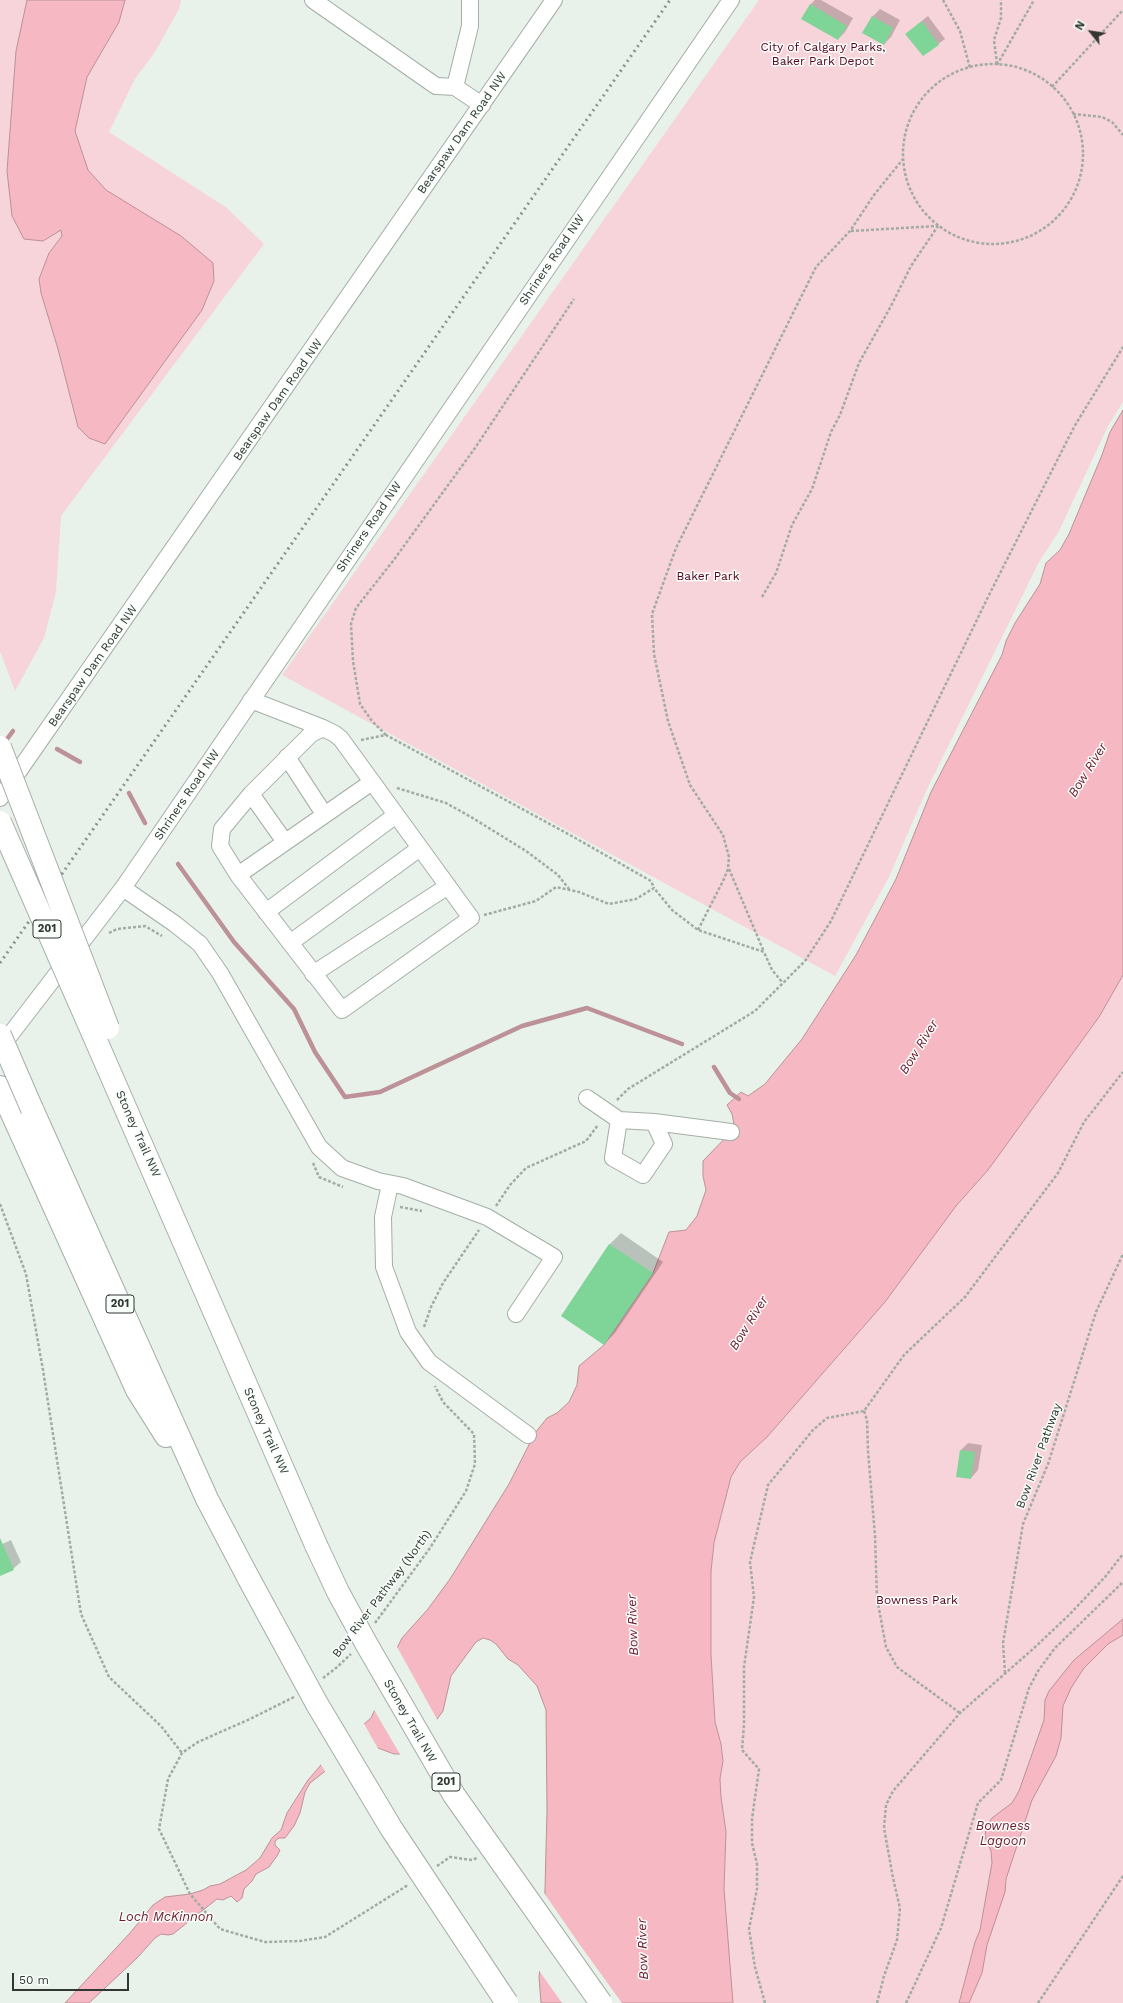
<!DOCTYPE html>
<style>
body{margin:0}
#map{position:relative;width:1123px;height:2003px;overflow:hidden;background:#e8f2ea;font-family:"Work Sans",sans-serif}
canvas{display:block}
.north{position:absolute;left:1071px;top:12px;width:40px;height:40px;-webkit-text-stroke:3px #f8fefa;paint-order:stroke;rotate:300deg;font-size:11px;font-weight:700;line-height:16px;text-align:center;color:#333734}
.north::after{content:'';display:block;margin:auto;width:14px;height:18px;background:#333734;clip-path:polygon(50% 0,100% 100%,50% 72%,0 100%)}
.scale{position:absolute;left:12px;top:1973px;width:117px;height:18px;box-sizing:border-box;border:2px solid #333734;border-top:0;padding-left:5px;font-size:12px;line-height:14px;white-space:nowrap;color:#333734;-webkit-text-stroke:3px #f8fefa;paint-order:stroke}
</style>
<div id="map">
<canvas width="1123" height="2003"></canvas>
<div class="north">N</div>
<div class="scale">50 m</div>
</div>
<script>
const c = document.querySelector('canvas').getContext('2d');
c.lineJoin = 'round';
function fill(path, color) {
  c.fillStyle = color;
  c.fill(path, 'evenodd');
}
function toPath(rows) {
  const path = new Path2D();
  for (const r of rows) {
    if (r.length === 3) {
      path.moveTo(r[0] + r[2], r[1]);
      path.arc(r[0], r[1], r[2], 0, 2 * Math.PI);
      continue;
    }
    path.moveTo(r[0], r[1]);
    for (let i = 2; i < r.length; i += 2) path.lineTo(r[i], r[i + 1]);
  }
  return path;
}
function trace(path, color, width, dash) {
  c.strokeStyle = color;
  c.lineWidth = width;
  c.lineCap = dash ? 'butt' : 'round';
  c.setLineDash(dash || []);
  c.stroke(path);
}
function write(font, color, halo, rows, align = 'center') {
  c.font = font + ' "Work Sans",sans-serif';
  c.lineWidth = 3;
  c.setLineDash([]);
  c.textBaseline = 'middle';
  c.strokeStyle = halo;
  c.fillStyle = color;
  for (const [text, x, y, turn = 0] of rows) {
    c.save();
    c.translate(x, y);
    c.rotate((+turn || 0) * Math.PI / 180);
    c.textAlign = isNaN(turn) ? turn : align;
    if (halo) c.strokeText(text, 0, 0);
    c.fillText(text, 0, 0);
    c.restore();
  }
}
fill(toPath([
 [0,0,181,0,179,9,155,52,135,79,109,132,227,208,264,244,61,516,56,592,44,638,15,691,0,651],
 [759,0,1123,0,1123,402,1108,426,1059,531,1039,562,926,791,889,877,835,976,282,675],
 [1123,975,1123,2003,733,2003,724,1889,726,1832,721,1797,720,1779,723,1761,721,1744,715,1722,711,1655,711,1571,714,1543,731,1477,740,1462,767,1437,885,1302,956,1206,988,1170,1099,1017]
]), '#f7d4d9');
const water = toPath([
 [27,0,125,0,119,22,87,77,75,131,88,170,106,190,181,236,213,263,214,281,202,310,105,444,89,438,78,427,58,349,41,293,39,279,49,253,62,236,61,230,43,241,24,239,12,216,7,171,16,51,27,0],
 [1123,410,1123,975,1099,1017,988,1170,956,1206,885,1302,767,1437,740,1462,731,1477,714,1543,711,1571,711,1655,715,1722,721,1744,723,1761,720,1779,721,1797,726,1832,724,1889,733,2003,541,2003,539,1977,544,1928,547,1810,546,1710,537,1686,518,1665,508,1659,496,1644,490,1640,483,1638,476,1642,451,1676,443,1711,432,1726,401,1754,394,1754,378,1748,360,1748,342,1758,310,1783,305,1792,300,1813,294,1826,285,1838,279,1838,275,1841,275,1845,280,1850,277,1856,269,1867,256,1874,252,1881,244,1889,242,1898,237,1902,231,1896,223,1900,217,1899,173,1934,168,1935,161,1934,155,1938,137,1958,89,2003,65,2003,130,1933,153,1905,165,1897,190,1894,203,1890,210,1886,220,1884,246,1870,260,1858,272,1838,281,1830,287,1813,308,1780,333,1751,371,1718,377,1705,381,1680,402,1638,428,1609,450,1579,509,1484,535,1433,547,1418,557,1413,569,1402,577,1385,579,1366,604,1345,653,1273,669,1232,686,1230,697,1216,706,1190,703,1176,703,1161,731,1132,734,1124,732,1114,727,1105,741,1092,748,1096,765,1084,802,1039,856,955,896,879,931,792,1002,655,1006,641,1015,623,1040,584,1046,563,1060,550,1069,534,1102,455,1110,432,1123,410],
 [1123,1619,1123,1635,1108,1644,1084,1668,1071,1688,1063,1706,1061,1738,1056,1756,1032,1800,1006,1879,1005,1892,987,1945,982,1973,969,2003,959,2003,975,1942,980,1930,992,1863,991,1851,985,1837,986,1827,992,1818,1012,1803,1019,1791,1044,1720,1045,1700,1049,1691,1074,1660,1123,1619]
]);
fill(water, '#f6b8c2');
trace(water, '#bc9197', 1);
fill(toPath([
 [396,1645,438,1721,413,1747,401,1756,373,1708,379,1679],
 [363,1722,380,1752,361,1750,356,1752,326,1773,320,1763,331,1749],
 [542,1890,580,1945,622,2003,562,2003,547,1982,538,1969]
]), '#e8f2ea');
fill(toPath([
 [815,0,821,0,853,18,845,32,838,39,810,5],
 [880,9,900,20,891,37,884,44,864,32,873,16],
 [928,16,945,39,923,55,912,29],
 [621,1233,663,1262,615,1333,604,1344,562,1316,610,1244],
 [968,1443,982,1445,978,1470,971,1478,961,1450],
 [11,1540,21,1562,13,1569,0,1575,0,1545]
]), '#0003');
trace(toPath([
 [4,743,13,731],
 [57,749,80,762],
 [129,793,145,823],
 [178,864,234,942,294,1009,315,1052,345,1097,380,1092,522,1026,587,1008,682,1044],
 [714,1067,730,1093,739,1099]
]), '#bc9197', 4.5);
fill(toPath([
 [810,4,847,26,838,40,801,19],
 [872,16,893,28,884,45,862,33],
 [922,21,939,45,923,56,905,34],
 [609,1244,653,1273,604,1345,561,1316],
 [960,1450,975,1452,971,1479,956,1477],
 [0,1538,14,1570,0,1576]
]), '#7fd497');
const minor = toPath([
 [313,0,436,86,455,87],
 [470,0,470,26,455,87,482,105],
 [251,700,323,728,335,734,341,739,471,918,342,1010,238,875,220,846,222,829,251,794,311,734,323,728],
 [287,757,324,814],
 [251,794,285,842],
 [0,798,554,0],
 [238,875,372,782],
 [123,888,175,924,200,944,220,973,319,1147,342,1168,378,1181,403,1186,487,1217,554,1257,516,1314],
 [266,912,396,815],
 [290,943,420,848],
 [313,974,448,886],
 [0,1048,123,888,731,0],
 [587,1098,619,1120,613,1158,643,1175,664,1144,654,1122,619,1120],
 [654,1122,731,1132],
 [390,1184,383,1217,384,1267,408,1332,429,1362,528,1435]
]);
const highway = toPath([
 [94,1036,316,1545],
 [0,1087,137,1390,166,1436],
 [32,1109,207,1499,249,1579]
]);
trace(minor, '#a4aea6', 18);
trace(highway, '#a4aea6', 24);
trace(toPath([
 [943,0,960,31,970,68],
 [997,64,994,40,1001,18,1001,0],
 [993,154,90],
 [997,65,1034,0],
 [1052,87,1123,10],
 [1073,114,1102,117,1112,122,1123,135],
 [851,231,937,226],
 [762,597,776,573,792,525,812,489,831,432,840,415,859,363,891,306,911,266,938,226],
 [386,735,372,721,360,704,353,661,351,624,356,608,393,561,475,448,574,299],
 [361,740,386,735,570,835,651,881,654,888],
 [397,788,446,803,471,817,526,851,558,875,569,889],
 [729,869,764,952],
 [484,915,536,901,556,887,579,892,609,904,636,899,654,888,672,910,698,930,764,952,772,970,783,983],
 [698,930,723,881,728,869,729,857,723,835,690,785,668,721,654,654,652,614,676,548,816,267,850,231,874,195,903,159],
 [109,933,117,929,145,926,162,936],
 [617,1100,628,1089,755,1011,805,961,831,921,988,597,1074,427,1123,347],
 [313,1163,319,1177,343,1187],
 [0,1204,26,1274,43,1370,81,1614,109,1677,161,1726,182,1753],
 [496,1206,510,1185,526,1168,586,1141,598,1125],
 [400,1207,422,1211],
 [424,1327,431,1307,443,1283,479,1230],
 [864,1411,867,1420,868,1451,875,1536,877,1598,886,1647,897,1667,960,1713],
 [375,1623,430,1548,466,1491,475,1464,474,1434,443,1402,435,1386],
 [1005,1673,1003,1643,1023,1524,1048,1464,1096,1312,1123,1254],
 [323,1678,336,1668,351,1654],
 [294,1697,250,1719,198,1742,182,1753,168,1779,159,1829,190,1894,220,1929,265,1942,300,1941,325,1937,408,1885],
 [437,1866,450,1857,472,1860,477,1858],
 [765,2003,755,1967,749,1929,757,1889,757,1864,752,1843,752,1819,759,1769,742,1750,744,1725,744,1667,754,1597,750,1562,768,1485,813,1430,827,1418,864,1411,904,1355,965,1297,1058,1173,1084,1122,1123,1072],
 [877,2003,884,1976,897,1940,900,1908,893,1878,884,1828,886,1805,893,1791,960,1713,1033,1649,1069,1615,1105,1577,1123,1554],
 [906,2003,941,1928,978,1803,1001,1780,1029,1688,1038,1671,1055,1648,1123,1582],
 [1038,2003,1123,1876]
]), '#a3aaa4', 2.5, [3, 2]);
trace(minor, '#fff', 16);
trace(highway, '#fff', 22);
trace(toPath([
 [0,963,670,0]
]), '#8c938d', 3, [2, 4]);
const highwayBridge = toPath([
 [0,747,108,1028],
 [0,822,94,1036],
 [0,1035,32,1109],
 [316,1545,338,1592,367,1645,454,1795,601,2003],
 [249,1579,317,1704,391,1828,507,2003]
]);
trace(highwayBridge, '#a4aea6', 24, []);
trace(highwayBridge, '#fff', 22);
for (const [x, y, w] of [
 [47,929,28],
 [120,1304,28],
 [446,1782,28]
]) {
  const box = new Path2D();
  box.roundRect(x - w / 2, y - 9, w, 18, 3);
  c.fillStyle = '#f8fefa';
  c.fill(box);
  trace(box, '#333734', 1);
}
write('bold 11px', '#333734', null, [
 ["201",47,929],
 ["201",120,1304],
 ["201",446,1782]
]);
write('12px', '#580020', '#f8fefa', [
 ["City of Calgary Parks,",823,47],
 ["Baker Park Depot",823,61],
 ["Baker Park",708,576],
 ["Bowness Park",917,1600]
]);
write('12px', '#333734', '#f8fefa', [
 ["Bearspaw Dam Road NW",462,133,-55],
 ["Shriners Road NW",552,260,-56],
 ["Bearspaw Dam Road NW",278,400,-55],
 ["Shriners Road NW",369,527,-56],
 ["Bearspaw Dam Road NW",93,666,-55],
 ["Shriners Road NW",187,795,-56],
 ["Stoney Trail NW",138,1134,66],
 ["Stoney Trail NW",266,1431,66],
 ["Bow River Pathway",1039,1456,-70],
 ["Bow River Pathway (North)",382,1594,-53],
 ["Stoney Trail NW",410,1721,60]
]);
write('italic 13px', '#6e1831', '#f8fefa', [
 ["Bow River",1088,770,-58],
 ["Bow River",919,1047,-58],
 ["Bow River",749,1323,-58],
 ["Bow River",633,1625,-92],
 ["Bowness",1003,1826],
 ["Lagoon",1003,1841],
 ["Loch McKinnon",166,1917],
 ["Bow River",643,1949,-92]
]);
</script>
